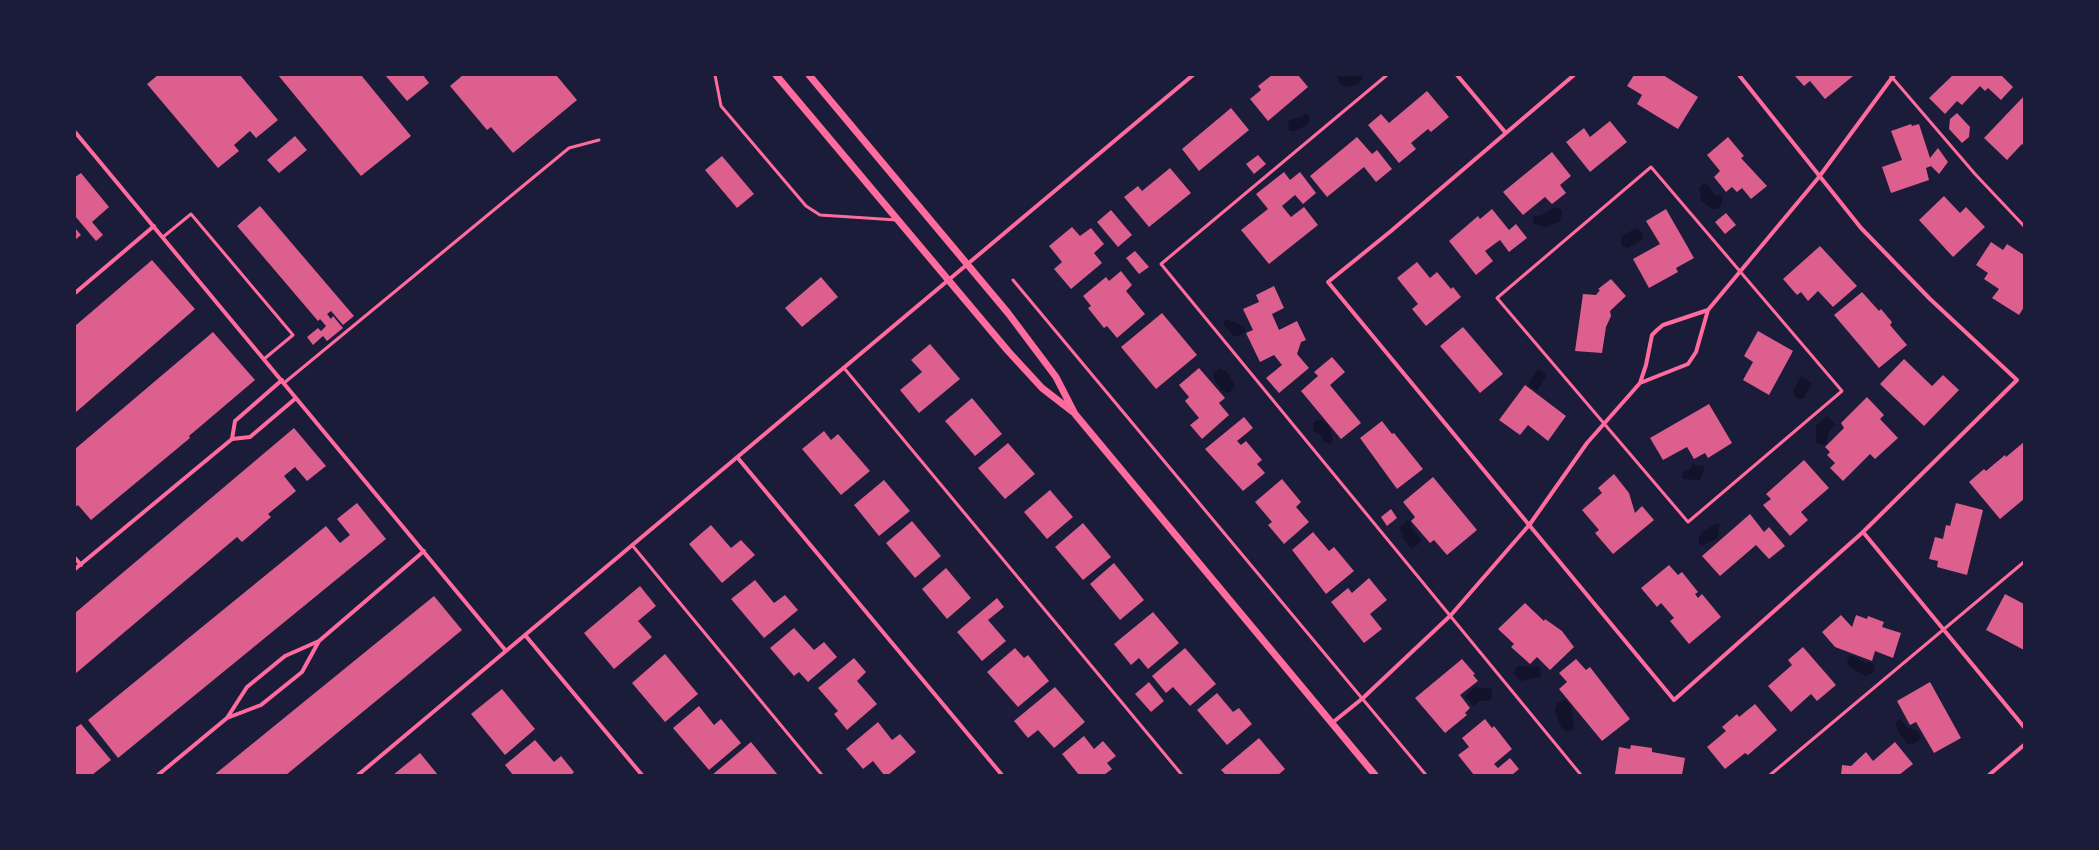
<!DOCTYPE html>
<style>
body{margin:0}
#map{position:relative;width:2099px;height:850px;overflow:hidden;background:#1b1b3a;font-family:"Golos Text",sans-serif}
canvas{display:block}
.frame{position:absolute;inset:0;border:76px solid #1b1b3a;pointer-events:none}
</style>
<div id="map">
<canvas width="2099" height="850"></canvas>
<div class="frame"></div>
</div>
<script>
const c = document.querySelector('canvas').getContext('2d');
c.lineJoin = 'round';
function fill(path, color) {
  c.fillStyle = color;
  c.fill(path, 'evenodd');
}
function toPath(rows) {
  const path = new Path2D();
  for (const r of rows) {
    path.moveTo(r[0], r[1]);
    for (let i = 2; i < r.length; i += 2) path.lineTo(r[i], r[i + 1]);
  }
  return path;
}
function trace(path, color, width, dash) {
  c.strokeStyle = color;
  c.lineWidth = width;
  c.lineCap = dash ? 'butt' : 'round';
  c.setLineDash(dash || []);
  c.stroke(path);
}
fill(toPath([
 [1336,75,1341,75,1344,78,1349,75,1362,75,1363,79,1356,85,1347,87,1340,84],
 [1305,113,1310,117,1308,124,1295,131,1290,131,1288,128,1289,120,1301,117],
 [1704,183,1709,186,1715,195,1723,196,1721,205,1717,209,1712,209,1700,200,1701,193,1699,189],
 [1555,207,1562,211,1560,221,1546,227,1533,223,1533,216,1542,215],
 [1636,228,1639,229,1643,236,1643,239,1628,248,1623,247,1621,244,1621,237],
 [1227,319,1244,327,1246,332,1238,336,1234,336,1224,325,1224,321],
 [1220,369,1227,372,1235,386,1229,393,1221,390,1214,378,1214,372],
 [1538,369,1547,374,1537,391,1528,385],
 [1801,376,1812,383,1804,398,1800,399,1796,397,1793,392],
 [1827,416,1836,425,1829,430,1826,445,1816,443,1816,426],
 [1317,420,1322,420,1330,428,1333,440,1330,444,1324,442,1321,435,1314,431,1313,424],
 [1693,463,1697,467,1702,465,1705,468,1700,480,1684,479,1682,477,1683,472,1691,468],
 [1408,520,1412,524,1410,526,1422,541,1412,549,1402,537,1404,535,1399,528],
 [1718,523,1720,526,1718,531,1718,538,1703,545,1699,544,1699,537,1705,530],
 [1850,656,1854,656,1866,664,1869,662,1875,666,1873,673,1866,676,1853,669,1848,664,1847,660],
 [1517,666,1540,667,1541,677,1520,681,1514,673],
 [1475,687,1492,689,1491,700,1479,701,1474,706,1465,697],
 [1565,700,1571,705,1574,725,1573,729,1567,732,1562,729,1555,711,1557,703],
 [1900,719,1907,727,1917,731,1920,735,1921,738,1913,745,1908,744,1899,733,1895,723]
]), '#12122b');
fill(toPath([
 [158,75,240,75,278,120,256,138,250,131,234,145,239,151,218,168,147,84],
 [278,75,361,75,411,136,361,176],
 [385,75,423,75,429,83,407,101],
 [463,75,556,75,577,100,513,153,491,127,487,130,450,86],
 [1272,75,1298,75,1308,87,1268,121,1250,99,1261,90,1258,86],
 [1634,75,1663,75,1698,97,1678,129,1637,104,1642,95,1627,86],
 [1794,75,1852,75,1853,76,1825,99,1810,81,1804,86],
 [1953,75,2001,75,2013,87,2001,100,1988,88,1985,91,1980,86,1962,105,1957,101,1945,114,1929,98],
 [1427,91,1449,117,1431,132,1428,129,1411,143,1416,149,1399,163,1368,125,1381,114,1389,123],
 [2024,96,2024,146,2022,144,2007,160,1984,138],
 [1231,108,1249,130,1199,171,1182,149],
 [1957,113,1970,127,1969,137,1962,143,1949,129,1950,119],
 [1610,121,1627,142,1590,172,1566,142,1584,128,1590,137],
 [1911,124,1912,126,1919,124,1930,158,1938,148,1948,162,1939,174,1931,166,1926,168,1929,180,1891,193,1882,167,1902,160,1891,131],
 [295,136,307,150,279,173,267,160],
 [1357,137,1372,154,1377,150,1392,169,1376,182,1364,167,1327,197,1310,176],
 [1728,137,1744,156,1741,158,1767,186,1751,199,1742,188,1737,192,1732,187,1726,192,1714,177,1720,171,1707,155],
 [1552,152,1571,176,1560,185,1566,193,1552,204,1545,197,1523,215,1503,192],
 [1258,155,1266,164,1254,174,1246,164],
 [722,156,754,194,737,208,705,170],
 [1170,168,1191,193,1149,227,1124,197,1138,186,1142,191],
 [1284,172,1290,180,1300,172,1316,193,1303,204,1295,195,1282,206,1291,217,1304,207,1318,225,1269,264,1241,230,1268,209,1256,194],
 [81,173,109,207,92,222,103,235,96,241,75,216,75,177],
 [1944,196,1960,213,1966,207,1985,227,1953,257,1919,220],
 [260,206,354,316,343,325,331,311,327,314,331,319,333,316,343,328,327,341,323,336,313,345,307,337,318,328,321,331,326,326,320,319,318,321,237,226],
 [1492,209,1509,230,1516,224,1527,238,1509,252,1500,240,1485,251,1493,261,1476,275,1449,241,1478,216,1480,219],
 [1666,209,1694,258,1676,268,1678,272,1649,288,1633,259,1660,244,1646,221],
 [1111,210,1132,235,1118,247,1097,222],
 [1726,213,1736,225,1725,234,1715,222],
 [1072,227,1080,236,1091,228,1104,244,1094,253,1102,263,1071,289,1054,269,1062,262,1049,246],
 [75,228,81,235,75,240],
 [1991,242,2003,250,2007,244,2024,255,2024,307,2019,315,1992,298,1999,289,1984,279,1988,273,1976,265],
 [1820,246,1857,286,1833,307,1818,291,1808,301,1801,292,1797,295,1783,279],
 [1135,251,1149,267,1139,274,1126,258],
 [152,260,195,309,75,413,75,326],
 [1417,262,1430,278,1437,272,1451,289,1453,287,1461,297,1426,326,1412,309,1418,304,1397,278],
 [1121,271,1132,285,1126,291,1145,314,1117,338,1107,326,1104,328,1088,308,1091,306,1083,296,1106,277,1109,281],
 [821,277,838,297,802,327,785,308],
 [1611,279,1626,296,1610,311,1611,316,1606,327,1602,353,1575,351,1583,294,1596,295,1600,290,1598,289],
 [1274,286,1284,308,1272,314,1279,330,1297,321,1306,340,1301,342,1297,354,1309,368,1279,393,1266,378,1282,365,1274,355,1260,362,1246,333,1253,330,1243,309,1259,302,1256,295],
 [1862,292,1879,311,1881,309,1892,322,1890,325,1907,345,1879,368,1834,315],
 [1162,313,1197,355,1156,389,1121,347],
 [1463,327,1503,374,1480,393,1440,346],
 [1758,331,1793,351,1769,395,1743,380,1753,362,1744,356],
 [213,332,255,380,189,436,190,438,91,520,78,505,75,507,75,449],
 [930,344,960,379,919,413,900,390,922,372,911,360],
 [1332,357,1345,372,1330,385,1361,423,1341,439,1301,391,1318,376,1314,372],
 [1904,359,1932,386,1943,375,1959,390,1924,426,1880,384],
 [1199,368,1225,398,1219,403,1229,415,1202,439,1190,425,1199,418,1185,401,1189,397,1179,385],
 [1525,385,1566,416,1548,441,1528,425,1520,435,1499,420],
 [1867,397,1884,415,1880,419,1898,438,1875,459,1870,454,1843,481,1830,468,1835,463,1827,455,1830,452,1825,447,1844,428,1841,423],
 [972,398,1002,434,975,456,945,421],
 [1709,404,1732,443,1708,458,1705,453,1694,459,1687,447,1663,460,1650,438],
 [1244,417,1253,428,1237,441,1241,445,1246,441,1262,460,1257,464,1265,473,1243,491,1205,449],
 [1382,421,1392,434,1394,433,1423,469,1397,489,1360,438],
 [294,428,326,466,307,481,295,467,284,476,296,491,268,514,271,517,242,542,237,537,75,674,75,613],
 [824,431,831,440,838,434,870,471,841,495,802,449],
 [2024,442,2024,499,2000,519,1969,482,1984,469,1986,471,2005,455,2006,457],
 [1008,443,1035,474,1005,499,978,468],
 [1804,460,1829,488,1801,512,1808,520,1790,536,1763,505,1771,499,1766,494],
 [1614,474,1629,493,1635,513,1642,506,1654,520,1613,554,1595,533,1599,530,1582,510,1602,493,1598,488],
 [1433,477,1477,530,1447,555,1434,540,1430,543,1411,521,1415,517,1403,502],
 [1282,479,1301,502,1296,507,1309,522,1284,544,1268,525,1272,522,1255,502],
 [884,480,910,511,879,536,854,505],
 [1050,490,1073,517,1047,539,1024,512],
 [357,503,386,539,118,758,88,720,326,526,340,543,350,535,337,519],
 [1956,503,1983,510,1967,575,1937,567,1938,561,1929,559,1935,537,1943,539,1946,525,1950,526],
 [1391,509,1397,518,1387,526,1381,517],
 [1750,514,1764,532,1769,527,1785,546,1769,559,1756,545,1720,576,1702,556],
 [912,521,941,556,915,578,886,543],
 [1083,523,1111,557,1083,580,1055,547],
 [711,525,731,548,741,540,755,555,722,583,689,544],
 [1313,532,1329,551,1334,547,1354,571,1326,594,1292,550],
 [1114,563,1144,600,1120,620,1090,584],
 [1669,565,1678,575,1682,572,1698,592,1695,594,1698,598,1702,594,1721,617,1689,644,1670,621,1674,618,1661,603,1657,607,1641,588],
 [946,568,971,598,947,619,922,589],
 [1369,578,1387,600,1370,614,1382,629,1364,643,1331,602,1348,588,1352,593],
 [755,580,774,603,785,595,798,610,764,638,731,599],
 [640,586,656,606,638,621,652,637,614,669,584,633],
 [2005,594,2024,604,2024,650,1986,630],
 [434,596,462,630,404,678,286,775,214,775],
 [997,598,1004,607,988,620,1006,641,982,661,957,632],
 [1525,603,1544,621,1545,619,1562,631,1574,647,1550,670,1537,657,1530,664,1511,647,1514,644,1498,629],
 [1153,612,1179,643,1148,669,1139,658,1131,665,1114,644],
 [1841,615,1852,627,1856,615,1867,619,1868,616,1884,622,1882,627,1901,633,1893,658,1875,651,1872,661,1835,647,1822,632],
 [794,628,814,650,824,642,837,657,808,682,799,672,794,676,770,648],
 [1803,647,1836,685,1817,701,1811,694,1791,712,1768,686,1792,665,1788,660],
 [1015,648,1024,658,1028,655,1049,681,1018,707,987,672],
 [1185,648,1216,684,1190,706,1173,687,1166,693,1152,676],
 [665,654,698,694,665,722,632,683],
 [854,658,866,672,857,681,877,704,847,730,834,714,838,711,818,688],
 [1462,659,1475,674,1473,675,1478,681,1460,695,1470,708,1465,713,1467,715,1445,733,1415,698],
 [1576,659,1586,670,1590,667,1630,719,1602,741,1559,689,1567,682,1559,673],
 [1149,682,1164,701,1151,712,1135,694],
 [1930,682,1961,738,1934,753,1916,722,1910,725,1897,701],
 [1055,687,1085,722,1054,748,1038,730,1028,738,1014,721],
 [502,689,535,729,505,755,471,714],
 [1217,693,1233,712,1239,708,1252,724,1227,745,1197,710],
 [1755,704,1777,730,1748,755,1745,753,1725,769,1707,747,1726,731,1722,727,1737,714,1739,717],
 [699,706,714,725,721,719,741,743,709,770,673,728],
 [1485,719,1492,728,1494,726,1512,749,1494,764,1498,768,1510,758,1519,769,1512,775,1474,775,1458,755,1469,747,1462,738],
 [878,722,892,740,900,734,916,752,888,775,884,775,873,761,863,769,846,749],
 [81,724,111,760,92,775,75,775,75,728],
 [1084,736,1094,749,1103,741,1116,756,1107,763,1112,769,1104,775,1079,775,1062,754],
 [1259,738,1285,769,1278,775,1226,775,1221,770],
 [535,740,554,762,561,756,574,772,571,775,513,775,505,765],
 [751,742,778,775,712,775],
 [1895,742,1913,764,1899,775,1841,775,1842,765,1851,766,1866,752,1873,761],
 [1631,745,1652,748,1652,752,1685,758,1682,775,1615,774,1619,747,1630,749],
 [420,753,438,775,393,775]
]), '#dd5f8e');
trace(toPath([
 [715,75,721,106,806,206,820,215,897,220],
 [1387,75,1161,264,1581,775],
 [1890,75,1975,174,2024,226],
 [1651,167,1842,391,1688,522,1497,298,1651,167],
 [163,237,191,214,293,335,264,359],
 [1013,280,1426,775],
 [844,368,1182,775],
 [284,383,569,148,599,140],
 [632,545,822,775],
 [1770,775,2024,562]
]), '#ff6b9d', 3);
trace(toPath([
 [1457,75,1505,132],
 [1574,75,1391,231,1328,282,1674,700,1863,532,2017,380,1930,299,1861,228,1739,75],
 [75,132,506,651],
 [75,293,154,226],
 [1708,310,1819,177,1894,75],
 [1708,310,1696,352,1688,364,1640,383,1646,365,1652,335,1657,330,1663,325,1708,310],
 [232,439,235,421,282,380],
 [232,439,250,437,296,398],
 [737,457,1002,775],
 [1863,532,2024,727],
 [75,558,81,565],
 [75,569,232,439],
 [525,635,642,775],
 [319,641,424,551],
 [1332,723,1363,698,1451,615,1530,524,1587,443,1640,383],
 [158,775,227,718,247,687,285,656,319,641,302,672,261,705,227,718],
 [358,775,1193,75],
 [1989,775,2024,745]
]), '#ff6b9d', 4);
trace(toPath([
 [776,75,1008,351,1042,388,1073,412],
 [809,75,1008,313,1056,377,1075,414,1375,775]
]), '#ff6b9d', 7);
</script>
